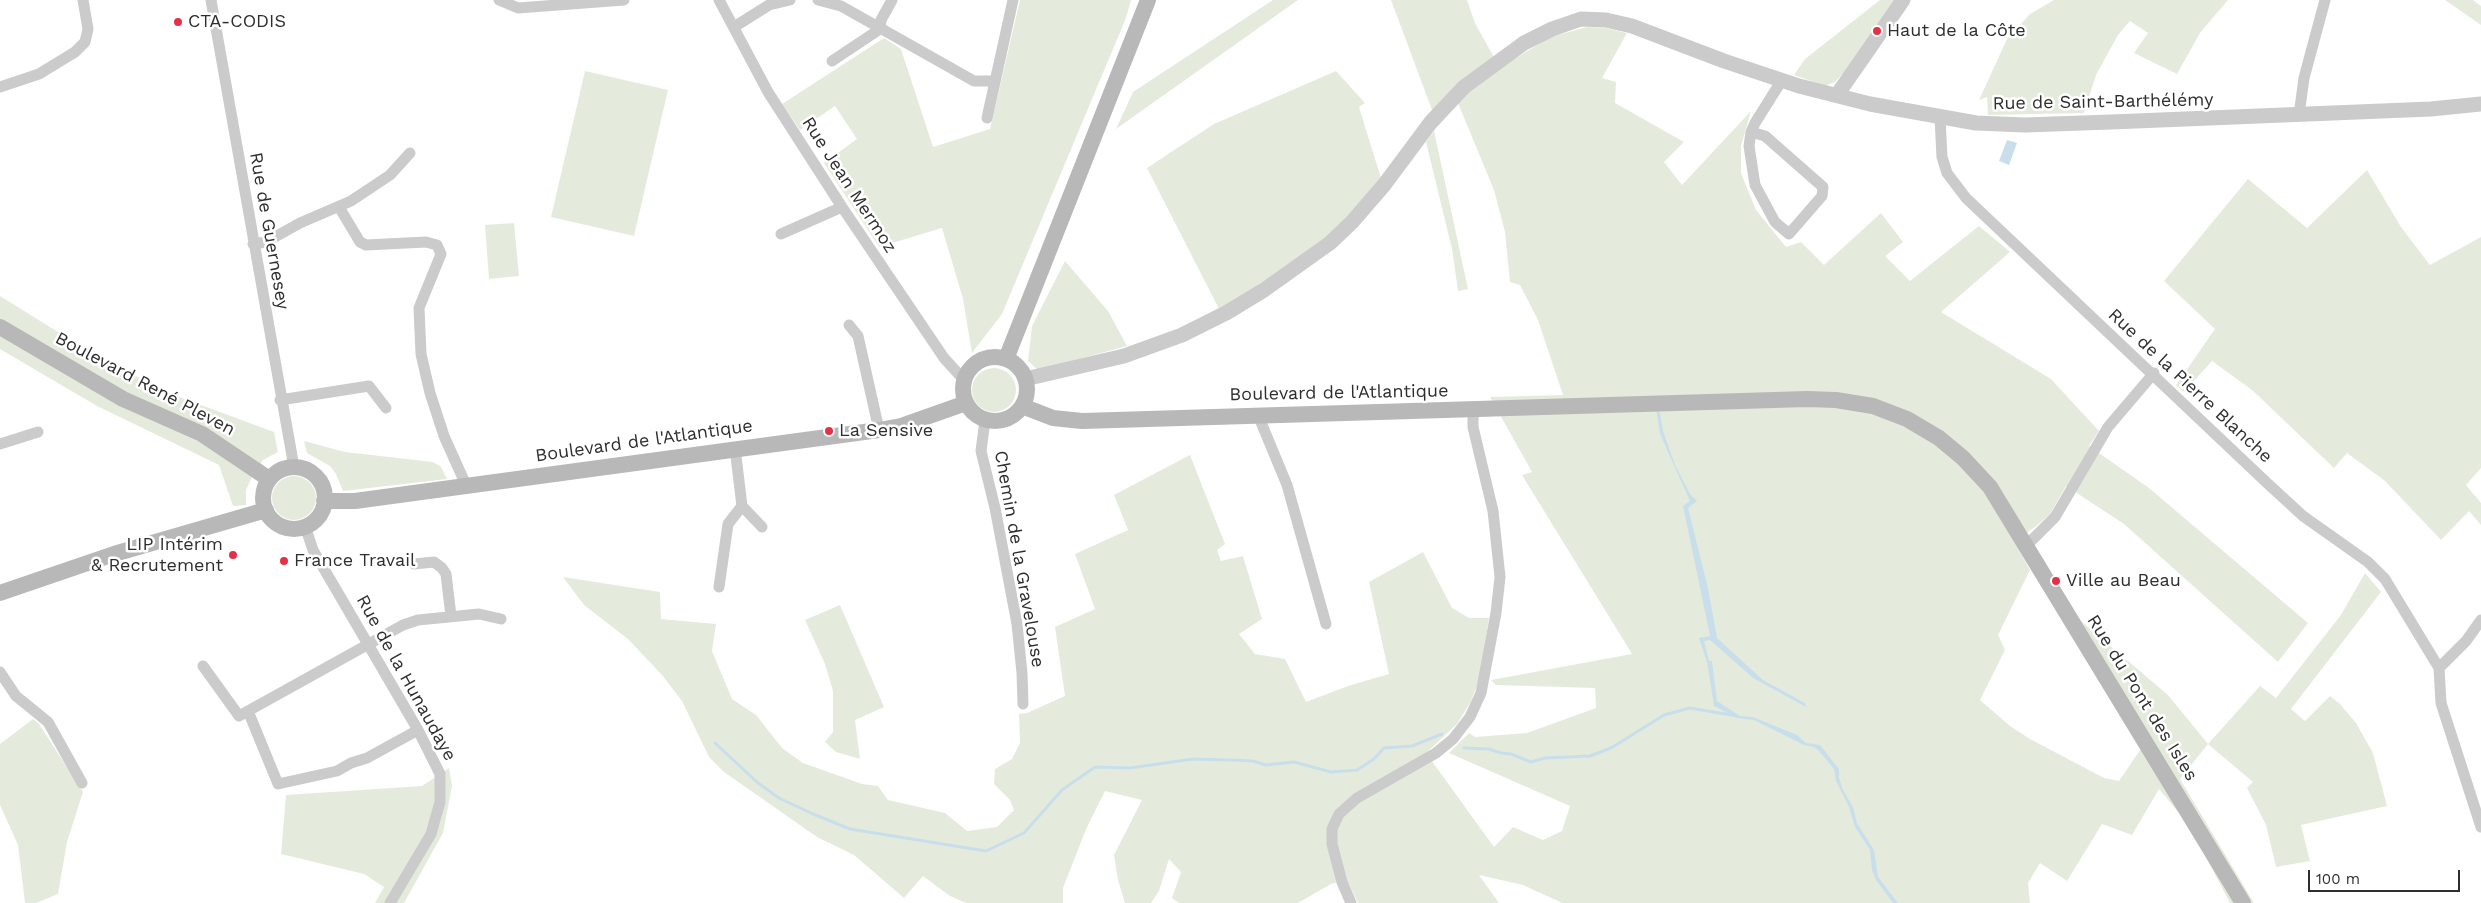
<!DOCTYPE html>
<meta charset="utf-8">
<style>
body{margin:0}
#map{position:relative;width:2481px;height:903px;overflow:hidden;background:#fff;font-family:"Work Sans",sans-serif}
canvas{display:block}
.scale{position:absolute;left:2308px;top:870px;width:152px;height:22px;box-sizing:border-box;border:2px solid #2e2e2e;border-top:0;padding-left:6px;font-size:15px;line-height:18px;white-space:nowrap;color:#2e2e2e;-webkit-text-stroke:4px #fff;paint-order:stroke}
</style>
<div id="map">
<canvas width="2481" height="903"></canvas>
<div class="scale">100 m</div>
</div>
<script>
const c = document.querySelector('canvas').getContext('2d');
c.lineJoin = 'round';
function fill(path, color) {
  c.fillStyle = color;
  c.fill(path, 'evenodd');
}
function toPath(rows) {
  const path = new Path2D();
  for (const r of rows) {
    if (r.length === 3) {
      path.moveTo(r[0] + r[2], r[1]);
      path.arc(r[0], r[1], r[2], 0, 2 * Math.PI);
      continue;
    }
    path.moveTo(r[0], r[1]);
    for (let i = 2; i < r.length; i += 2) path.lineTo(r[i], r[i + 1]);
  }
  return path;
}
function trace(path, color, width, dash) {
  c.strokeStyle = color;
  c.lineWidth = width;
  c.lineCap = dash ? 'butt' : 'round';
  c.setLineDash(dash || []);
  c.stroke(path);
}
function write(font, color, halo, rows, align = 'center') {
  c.font = font + ' "Work Sans",sans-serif';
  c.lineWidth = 5;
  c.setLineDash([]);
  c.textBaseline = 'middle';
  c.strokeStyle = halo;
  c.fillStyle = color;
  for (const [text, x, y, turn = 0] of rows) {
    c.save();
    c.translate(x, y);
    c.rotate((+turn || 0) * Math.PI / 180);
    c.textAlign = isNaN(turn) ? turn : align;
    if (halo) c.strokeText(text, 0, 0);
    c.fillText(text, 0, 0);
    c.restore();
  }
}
fill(toPath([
 [1020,0,1131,0,1126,18,1002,314,972,353,963,299,942,228,879,247,824,163,857,139,835,106,800,130,782,104,884,38,901,49,933,147,990,129],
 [1273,0,1298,0,1116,129,1133,92],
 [1391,0,1467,0,1475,23,1500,68,1550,37,1587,27,1606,28,1627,33,1602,78,1616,82,1615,103,1684,142,1664,162,1682,185,1751,111,1741,146,1741,173,1756,210,1786,247,1801,242,1824,265,1881,213,1903,242,1885,256,1910,281,1979,226,2010,252,1941,312,2051,379,2099,431,2089,446,2149,488,2308,623,2278,662,2124,524,2066,486,2050,514,2035,527,2014,541,2030,570,1998,635,2005,650,1980,700,2010,726,2030,739,2104,778,2119,781,2149,737,2075,616,2168,695,2208,744,2260,686,2276,698,2341,615,2365,573,2381,592,2291,709,2305,721,2330,696,2340,704,2356,723,2373,753,2387,806,2301,825,2310,861,2276,867,2266,825,2247,788,2253,782,2208,744,2180,779,2254,903,2230,903,2189,825,2159,789,2132,835,2102,824,2067,881,2040,863,2028,883,2030,903,1562,903,1523,885,1479,875,1499,903,1358,903,1347,880,1331,884,1298,903,1179,903,1172,898,1181,872,1169,859,1159,891,1151,903,1125,903,1118,880,1114,855,1142,800,1105,791,1087,827,1063,888,1063,903,966,903,950,896,923,876,904,898,854,855,817,837,724,772,709,757,682,701,662,675,628,639,584,605,563,577,660,592,661,619,716,624,712,651,732,699,756,715,782,748,803,763,862,784,878,786,888,800,945,813,967,831,997,827,1014,810,1010,800,994,784,995,769,1012,759,1020,743,1019,714,1027,713,1065,696,1055,627,1095,609,1075,554,1128,530,1114,495,1190,455,1225,544,1217,550,1221,561,1243,556,1262,619,1239,634,1255,654,1285,659,1306,702,1348,686,1389,674,1369,582,1423,552,1452,608,1469,618,1489,618,1479,681,1470,703,1457,724,1426,753,1494,847,1513,827,1543,840,1562,831,1570,806,1449,753,1469,733,1475,737,1527,733,1596,708,1595,688,1496,685,1491,680,1632,654,1522,475,1532,472,1490,397,1563,395,1538,320,1520,285,1510,282,1505,232,1494,190,1458,103,1438,126],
 [1880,0,1896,0,1849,67,1835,82,1825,86,1794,75,1805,59],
 [2054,0,2228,0,2200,33,2177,74,2134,53,2148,33,2130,21,2118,35,2096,75,2084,113,1988,115,1987,97,1979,100,2007,39,2030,14],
 [2445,0,2473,0,2481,6,2481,25],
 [585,71,668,90,634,236,551,217],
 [1336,71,1365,103,1359,107,1385,191,1333,248,1284,285,1233,318,1228,305,1219,309,1147,168,1214,124],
 [1434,131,1468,289,1458,291,1452,249,1426,142],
 [2367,170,2401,227,2430,265,2481,237,2481,468,2466,485,2481,503,2481,525,2469,511,2441,540,2385,481,2347,453,2334,468,2252,390,2212,361,2184,392,2176,385,2215,329,2164,281,2248,179,2307,228],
 [514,223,519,276,489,279,485,225],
 [1065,261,1108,311,1127,346,1038,370,1028,361,1032,326],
 [0,296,66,337,163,391,274,432,278,452,263,460,252,477,246,490,246,505,233,506,219,465,97,406,0,349],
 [994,390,22],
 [304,441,345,452,433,462,441,467,447,479,343,491,336,474,330,466,307,453],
 [294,498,22],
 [840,605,884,707,855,720,860,759,836,752,825,742,833,732,833,691,825,664,805,620],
 [33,719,39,724,83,792,67,842,58,894,36,903,25,903,18,845,0,805,0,744],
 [449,768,452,786,443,833,404,903,375,903,384,887,364,874,281,854,286,795,422,786]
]), '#e5ebdc');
fill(toPath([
 [2007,140,2017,143,2009,165,1999,161],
 [1656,408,1659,408,1663,431,1675,465,1690,494,1697,501,1688,508,1708,588,1717,638,1763,680,1805,703,1806,707,1753,678,1710,640,1704,641,1709,661,1712,661,1717,701,1740,716,1753,717,1797,735,1806,743,1820,745,1839,769,1839,778,1843,790,1853,807,1857,823,1874,850,1878,877,1898,903,1893,903,1876,880,1872,870,1870,850,1855,827,1849,807,1836,781,1834,769,1819,751,1814,747,1804,745,1754,720,1737,718,1714,706,1707,662,1699,638,1710,636,1683,506,1690,501,1660,434]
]), '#c8dfeb');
trace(toPath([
 [715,743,758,783,779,798,813,814,850,829,986,851,1024,833,1062,790,1095,767,1130,768,1193,759,1229,760,1253,761,1266,765,1294,762,1331,772,1357,770,1374,759,1384,748,1412,746,1442,734],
 [1464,748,1489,749,1501,753,1511,754,1531,762,1545,758,1590,756,1611,748,1664,715,1690,708,1737,716]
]), '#c8dfeb', 3);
trace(toPath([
 [211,0,294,467],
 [499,0,518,8,624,0],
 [719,0,768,92,842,207,944,358,964,380],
 [818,0,841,6,974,81,995,81],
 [734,27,769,5,790,0],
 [832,61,880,29,881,20,892,0],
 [0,87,39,74,75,52,85,42,88,29,83,0],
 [2299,115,2304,78,2325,0],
 [987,118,1013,0],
 [1940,118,1942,157,1947,173,1966,198,2266,482,2303,516,2368,562,2385,579,2439,668],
 [1751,132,1765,136,1823,187,1822,196,1789,234,1775,222,1755,185,1749,146,1751,132,1755,123,1782,80],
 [339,207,360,242,366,245,426,242,437,245,441,254,419,308,421,354,430,393,444,436,466,485],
 [781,234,842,207],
 [253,244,266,242,300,223,351,201,390,175,410,153],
 [849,325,858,336,879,430],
 [280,400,369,386,386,408],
 [1258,415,1287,485,1326,624],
 [985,420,981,451,995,508,1017,624,1022,673,1023,704],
 [0,444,38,432],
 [742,506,762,527],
 [305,526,313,550,418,730,440,774,440,802,431,834,390,903],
 [2026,546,2055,517,2108,427,2154,373],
 [414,564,434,562,442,568,446,574,451,616],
 [719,587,728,524,742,506,735,448],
 [2481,620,2466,641,2439,668,2441,703,2481,827],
 [203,666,239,716,403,625,418,620,479,614,501,619],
 [0,672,16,696,48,722,82,783],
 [248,711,278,784,337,771,351,763,367,758,418,730],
 [1351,903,1342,882,1332,844,1332,829,1339,814,1357,798,1436,753,1453,739,1470,717,1481,693,1496,613,1500,577,1493,511,1473,427,1473,410]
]), '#cbcbcb', 11);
trace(toPath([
 [1837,95,1903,0],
 [1025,379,1124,356,1182,335,1226,313,1264,290,1330,243,1352,222,1384,185,1431,122,1464,87,1524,43,1552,29,1581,19,1606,20,1632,26,1724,61,1799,86,1870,104,1976,123,2025,125,2111,122,2431,109,2481,104]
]), '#cbcbcb', 15);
trace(toPath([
 [0,327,123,399,202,434,269,479],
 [995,389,32],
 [1006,359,1148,0],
 [1022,406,1053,418,1082,421,1807,399,1836,400,1873,406,1907,419,1939,438,1963,458,1990,487,2243,903],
 [294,498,31],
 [324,501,355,501,879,430,901,426,966,403],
 [0,593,114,554,266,510]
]), '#b8b8b8', 16);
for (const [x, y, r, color] of [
 [178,22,5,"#e33247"],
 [1877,31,5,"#e33247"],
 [829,431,5,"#e33247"],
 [233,555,5,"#e33247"],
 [284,561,5,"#e33247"],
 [2056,581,5,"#e33247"]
]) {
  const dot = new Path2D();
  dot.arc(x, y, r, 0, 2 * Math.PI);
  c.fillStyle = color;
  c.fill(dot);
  trace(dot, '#fff', 2);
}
write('18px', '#2e2e2e', '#fff', [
 ["CTA-CODIS",188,22],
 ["Haut de la Côte",1887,31],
 ["La Sensive",839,431],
 ["LIP Intérim",223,545,"right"],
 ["& Recrutement",223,566,"right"],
 ["France Travail",294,561],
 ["Ville au Beau",2066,581]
], 'left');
write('18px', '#2e2e2e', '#fff', [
 ["Rue de Saint-Barthélémy",2103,102,-1],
 ["Rue Jean Mermoz",849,185,57],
 ["Rue de Guernesey",269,231,80],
 ["Boulevard René Pleven",145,384,28],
 ["Rue de la Pierre Blanche",2190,386,43],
 ["Boulevard de l'Atlantique",1339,393,-1],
 ["Boulevard de l'Atlantique",644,441,-8],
 ["Chemin de la Gravelouse",1019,559,80],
 ["Rue de la Hunaudaye",406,678,61],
 ["Rue du Pont des Isles",2142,698,58]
]);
</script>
